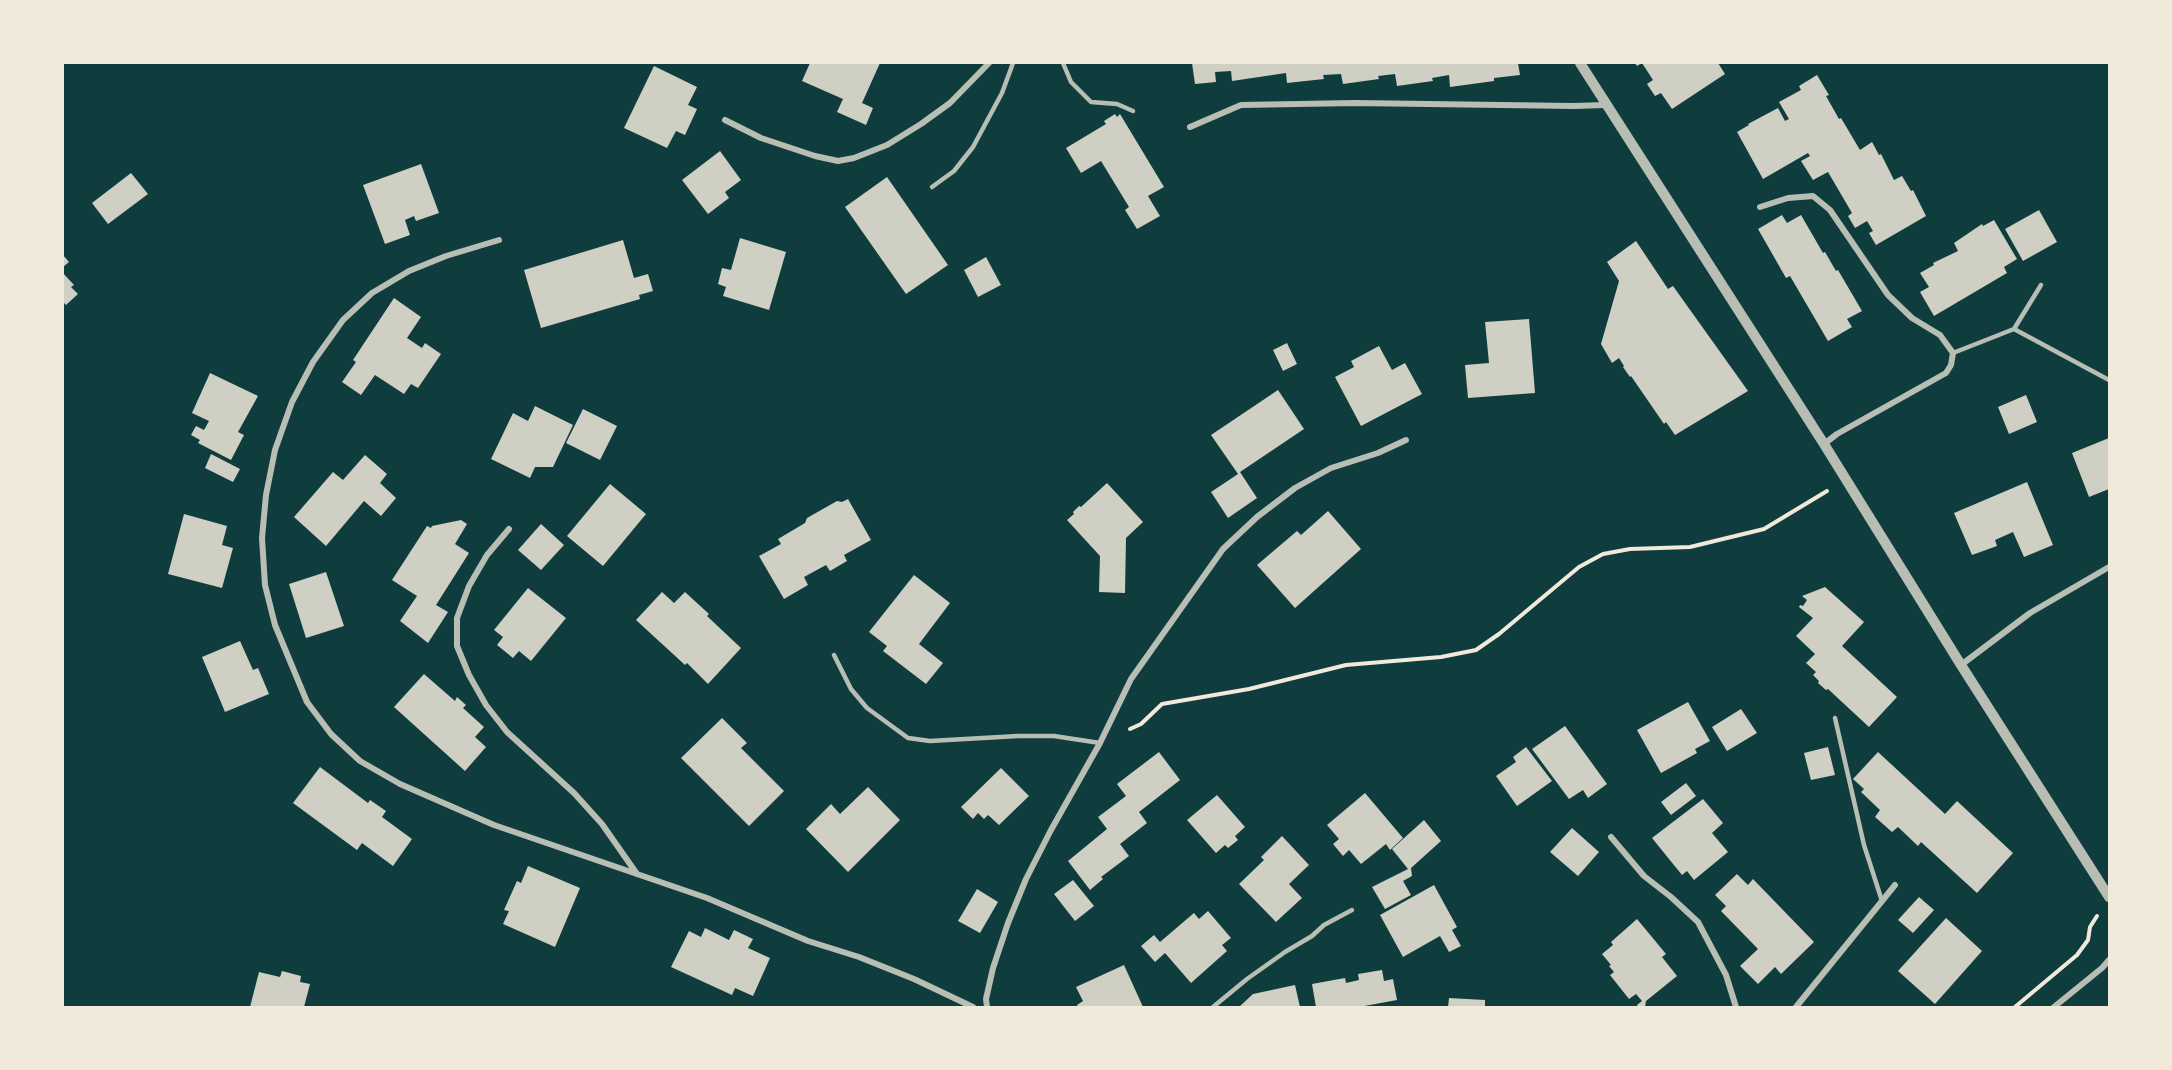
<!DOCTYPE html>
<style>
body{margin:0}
#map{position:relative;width:2172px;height:1070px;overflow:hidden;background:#0f3d3e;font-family:"DM Sans",sans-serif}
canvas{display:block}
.frame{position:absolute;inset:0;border:64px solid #f1e9da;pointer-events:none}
</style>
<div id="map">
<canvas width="2172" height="1070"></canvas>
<div class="frame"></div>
</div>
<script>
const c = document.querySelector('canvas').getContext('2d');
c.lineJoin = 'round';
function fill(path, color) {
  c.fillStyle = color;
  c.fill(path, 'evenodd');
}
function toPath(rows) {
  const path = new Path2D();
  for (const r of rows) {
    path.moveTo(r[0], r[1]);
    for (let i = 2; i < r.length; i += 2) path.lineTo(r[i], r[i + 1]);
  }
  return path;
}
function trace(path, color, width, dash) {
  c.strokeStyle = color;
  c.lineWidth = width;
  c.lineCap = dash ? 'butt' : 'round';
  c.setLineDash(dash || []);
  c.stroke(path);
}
fill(toPath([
 [810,63,880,63,862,103,873,108,866,125,837,112,843,99,802,81],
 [1192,63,1518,63,1520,75,1494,78,1494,81,1450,87,1449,75,1432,78,1433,81,1397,86,1395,74,1378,76,1379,79,1343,84,1341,74,1323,75,1324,79,1287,83,1286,73,1232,81,1231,71,1215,72,1216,82,1195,84],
 [1635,63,1718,63,1725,74,1672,109,1661,93,1655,96,1647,84,1653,80,1642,63,1637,66],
 [654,66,697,87,688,105,697,109,685,135,676,131,667,148,624,128],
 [1817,75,1829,95,1826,96,1839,119,1841,118,1860,150,1872,142,1879,155,1881,154,1894,180,1902,176,1911,191,1913,190,1926,216,1876,245,1869,233,1873,231,1867,221,1855,228,1848,216,1852,213,1828,172,1813,180,1801,161,1810,156,1808,153,1763,179,1737,132,1749,125,1748,124,1778,108,1785,121,1789,119,1779,102,1801,90,1799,86],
 [1115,114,1117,117,1120,114,1164,187,1148,196,1160,216,1137,229,1125,210,1129,207,1101,161,1081,173,1066,148,1106,124,1104,121],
 [720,151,741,180,725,192,729,198,708,214,682,180],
 [421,164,439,213,416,221,414,216,405,220,410,235,385,244,363,185],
 [131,173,148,194,108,224,92,203],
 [887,177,948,265,906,294,845,207],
 [2039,210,2057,242,2023,261,2005,229],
 [1782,215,1787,223,1801,215,1823,253,1825,252,1836,271,1838,270,1862,311,1847,319,1852,327,1828,341,1790,276,1786,278,1758,229],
 [1994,220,2017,259,2004,267,2007,273,1934,316,1920,292,1929,287,1920,273,1934,265,1933,263,1958,251,1954,243,1982,224,1983,226],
 [740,238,786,252,769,310,723,296,726,287,718,284,722,268,731,270],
 [623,240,634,278,648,274,653,291,639,295,640,299,541,328,524,270],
 [1636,241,1668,289,1673,286,1748,391,1675,435,1666,422,1664,424,1631,376,1630,377,1623,367,1624,366,1619,358,1612,363,1601,344,1619,281,1607,262],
 [63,255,69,262,63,267],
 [986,257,1001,285,978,297,964,270],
 [63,273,74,285,71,287,78,294,66,305,63,302],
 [394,298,421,317,407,338,422,348,425,343,441,354,418,388,411,384,404,394,375,375,361,395,342,382,356,362,353,360],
 [1529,319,1535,393,1468,398,1465,365,1489,363,1485,322],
 [1287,343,1297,364,1283,371,1273,350],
 [1379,346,1392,370,1405,363,1422,394,1361,426,1335,377,1354,367,1351,361],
 [210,373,258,396,238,432,244,435,231,460,198,443,200,440,191,435,196,426,204,430,209,421,192,413],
 [1278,390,1304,429,1240,472,1257,498,1228,518,1211,492,1238,474,1211,435],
 [2026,395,2037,422,2009,434,1998,407],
 [535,406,573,425,553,467,535,467,530,478,491,459,513,413,528,421],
 [583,409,617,426,600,460,566,443],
 [2109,438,2109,489,2089,497,2072,453],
 [211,454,240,469,233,482,205,468],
 [365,455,387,474,380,483,396,498,381,516,364,501,326,546,294,517,333,472,343,480],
 [2027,482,2053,545,2024,557,2013,532,1995,540,1997,546,1972,555,1954,513],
 [1107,483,1143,522,1126,538,1125,593,1099,592,1100,556,1067,520,1074,514,1073,512,1079,506,1081,507],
 [610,484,646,514,603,566,567,536],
 [848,499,871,540,844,555,847,561,830,571,826,565,804,577,808,585,784,599,759,556,781,544,778,539,805,523,807,518,837,501,842,502],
 [1328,511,1361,549,1295,608,1257,565,1297,531,1301,535],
 [184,514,227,526,222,545,233,548,222,588,168,574],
 [461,520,467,524,455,544,469,553,436,605,448,612,428,643,400,621,417,596,392,580,427,526,431,528,432,526],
 [541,524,564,545,541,570,518,550],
 [326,572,344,626,306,638,289,584],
 [914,575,950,603,919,644,943,663,926,684,883,651,887,646,869,632],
 [1825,587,1864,622,1842,646,1897,697,1869,727,1828,689,1826,690,1818,683,1819,681,1813,675,1816,672,1806,663,1815,654,1796,636,1813,618,1799,607,1800,605,1803,606,1807,600,1802,596],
 [528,588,566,618,531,661,519,651,513,658,497,645,503,637,494,630],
 [662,592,674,603,685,592,709,614,707,616,741,648,708,684,687,663,685,665,636,620],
 [240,641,253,670,258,668,269,694,225,712,202,657],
 [424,674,455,701,457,697,466,705,463,708,484,727,475,737,486,747,465,771,394,707],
 [1688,702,1710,741,1695,749,1697,753,1661,773,1637,730],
 [1741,709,1757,733,1727,751,1712,727],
 [722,718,747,743,741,748,784,791,749,826,681,758],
 [1565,726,1607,784,1588,798,1583,790,1569,799,1532,749],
 [1526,747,1552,781,1517,806,1496,776,1516,762,1513,757],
 [1828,747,1835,775,1811,780,1804,753],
 [1159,752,1180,780,1139,812,1147,823,1120,844,1129,856,1101,877,1103,879,1090,890,1068,861,1107,829,1098,817,1126,796,1117,784],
 [1878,752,1945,814,1957,801,2013,853,1977,893,1921,842,1918,846,1898,827,1892,832,1875,817,1880,810,1861,792,1864,789,1853,779],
 [320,767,368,803,370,800,386,811,382,817,412,839,393,866,362,843,357,850,293,803],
 [1001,768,1029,796,999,825,988,815,984,819,978,813,973,819,961,807],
 [1686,783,1696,796,1671,815,1661,802],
 [868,787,900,820,848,872,806,829,831,804,840,814],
 [1365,793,1403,838,1390,850,1386,844,1361,864,1349,850,1343,856,1333,844,1339,839,1327,825],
 [1217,795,1245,827,1235,836,1238,840,1228,848,1225,845,1216,853,1187,820],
 [1703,799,1723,823,1712,833,1728,852,1694,880,1687,871,1682,875,1652,838],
 [1424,820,1441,841,1411,868,1412,876,1403,881,1411,895,1385,909,1372,887,1408,869,1392,849],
 [1572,828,1599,852,1578,876,1550,852],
 [1282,836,1309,865,1289,884,1302,898,1276,922,1239,884,1264,860,1261,857],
 [528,866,580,888,555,947,503,924,509,911,504,910,517,881,521,883],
 [1737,874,1748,885,1753,879,1814,942,1781,974,1775,967,1758,984,1740,966,1758,949,1721,911,1726,906,1715,895],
 [1073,880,1094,906,1075,921,1054,894],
 [1434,885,1457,927,1452,930,1461,946,1449,952,1440,936,1403,957,1380,915],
 [977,889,998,902,980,933,958,921],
 [1919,897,1934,910,1913,933,1898,920],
 [1208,911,1231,938,1222,945,1227,951,1191,983,1165,953,1155,962,1141,946,1154,935,1160,942,1194,913,1199,919],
 [1946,918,1982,951,1935,1004,1898,971],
 [1637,919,1666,954,1662,957,1677,976,1646,1001,1645,1007,1638,1007,1637,1005,1642,1001,1636,994,1629,999,1610,975,1614,972,1609,966,1611,965,1602,954,1613,945,1611,942],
 [705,928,729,940,734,930,753,939,748,948,770,958,753,996,735,988,732,995,671,967,689,931,701,937],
 [1124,965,1143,1007,1078,1007,1077,1005,1083,1001,1076,987],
 [1382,970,1384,981,1393,979,1397,1000,1359,1007,1316,1007,1312,984,1345,978,1346,983,1359,980,1358,974],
 [282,971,301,976,300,982,310,984,304,1007,250,1007,259,972,280,977],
 [1295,985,1300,1007,1239,1007,1253,994],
 [1449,998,1485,1000,1485,1007,1448,1007]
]), '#cfcfc3');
trace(toPath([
 [1130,729,1141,724,1162,704,1249,689,1346,665,1441,657,1476,650,1499,634,1579,567,1603,554,1630,549,1690,547,1764,529,1827,491],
 [2015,1007,2077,955,2088,940,2090,927,2097,916]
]), '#f1e9da', 4);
trace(toPath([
 [1063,63,1071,82,1091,102,1117,104,1133,111],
 [932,187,954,171,973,147,1002,93,1013,63],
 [2014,329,2109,380],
 [1953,353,2014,329,2041,285],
 [834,655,851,689,867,708,908,738,930,741,1018,736,1054,736,1100,743],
 [1835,718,1864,845,1882,901],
 [1213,1007,1247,979,1285,952,1312,936,1324,925,1352,910]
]), '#b8beb3', 4.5);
trace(toPath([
 [725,120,761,138,815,156,838,161,854,158,887,145,921,124,950,103,989,63],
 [1190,127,1241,105,1355,103,1574,106,1605,105],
 [1760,207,1788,198,1813,196,1830,210,1888,295,1912,318,1940,335,1953,353,1951,365,1946,373,1837,434,1824,444],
 [499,240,446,256,409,271,372,293,343,320,313,362,292,402,275,450,266,495,262,538,265,585,275,625,307,702,331,734,360,761,400,784,494,825,707,898,808,941,859,957,914,979,973,1007],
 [509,529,487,555,469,586,457,618,457,646,469,675,486,705,507,732,574,793,602,824,637,874],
 [1961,665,2030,613,2109,567],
 [1611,837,1644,876,1671,897,1698,922,1726,975,1736,1007],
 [987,1007,986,999,993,968,1008,923,1026,879,1051,830,1100,743,1131,679,1223,549,1257,517,1295,488,1331,468,1378,453,1406,440],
 [1796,1007,1895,885],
 [2054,1007,2102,968,2109,960]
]), '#b8beb3', 6);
trace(toPath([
 [1580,63,1824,444,1961,665,2109,897]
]), '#b8beb3', 10);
</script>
